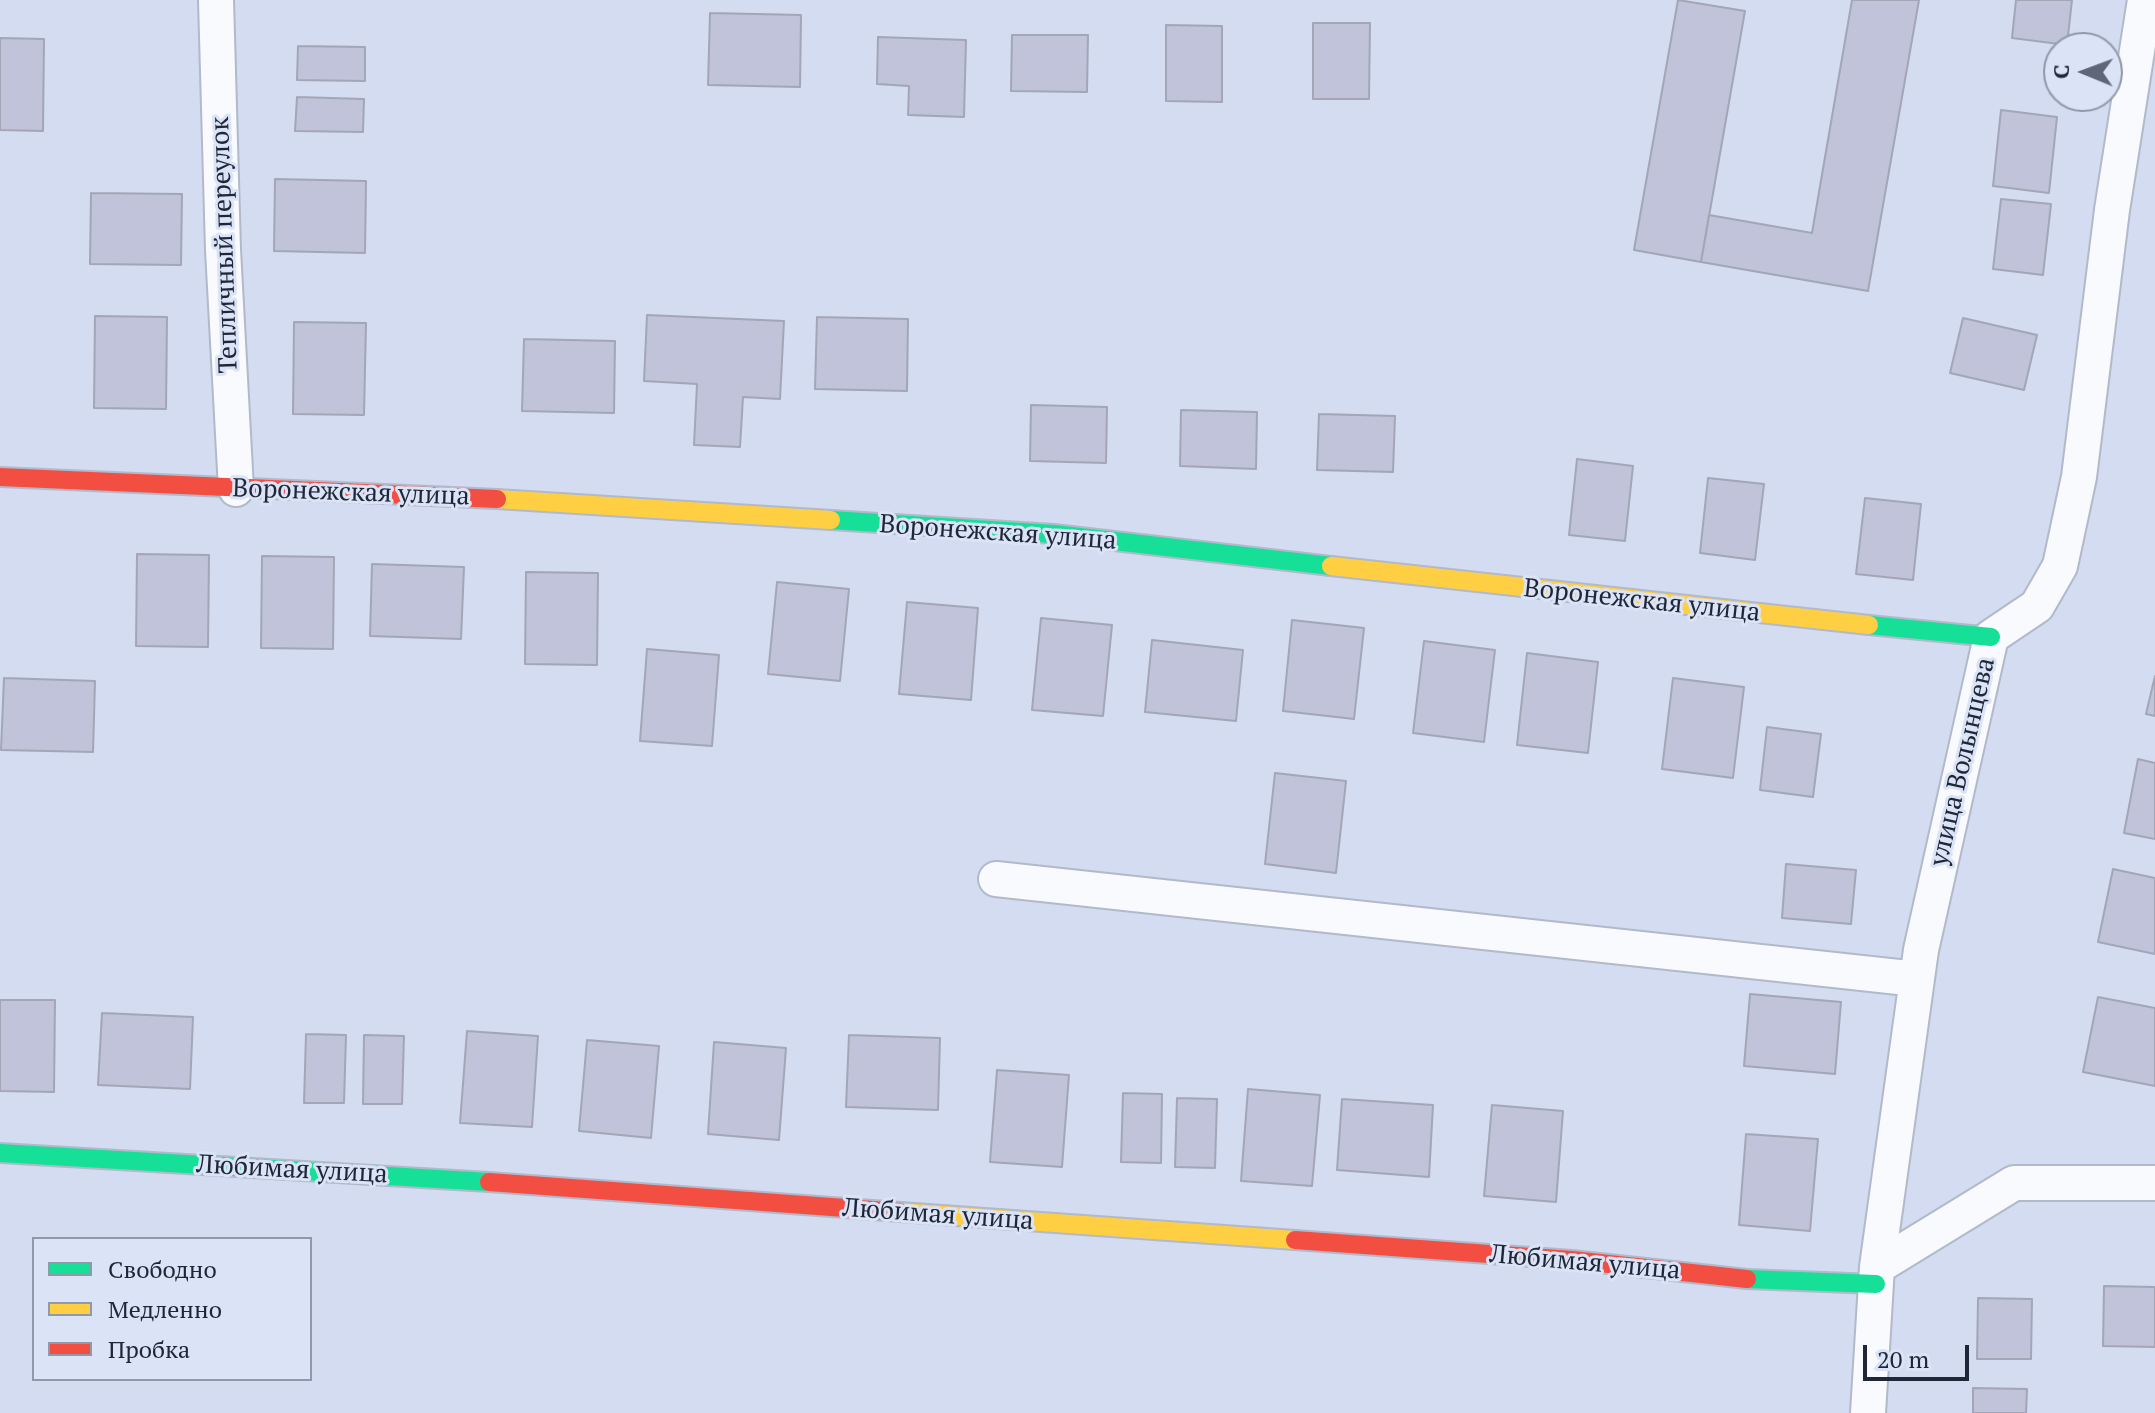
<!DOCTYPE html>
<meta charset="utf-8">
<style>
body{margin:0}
#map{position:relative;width:2155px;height:1413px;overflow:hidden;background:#d3dcf0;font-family:"PT Serif",serif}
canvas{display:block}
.legend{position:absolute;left:32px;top:1237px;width:280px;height:144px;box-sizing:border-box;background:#dbe4f7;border:2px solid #9098ab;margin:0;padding:10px 14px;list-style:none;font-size:24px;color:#1f2638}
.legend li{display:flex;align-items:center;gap:16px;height:40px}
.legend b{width:40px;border:2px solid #9098ab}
.north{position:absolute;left:2043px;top:32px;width:80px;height:80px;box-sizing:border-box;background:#dbe4f7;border:2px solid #9098ab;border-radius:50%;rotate:271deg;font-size:22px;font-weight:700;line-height:32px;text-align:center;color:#1f2638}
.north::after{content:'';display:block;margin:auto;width:28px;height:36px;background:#5e6678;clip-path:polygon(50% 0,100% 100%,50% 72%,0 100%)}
.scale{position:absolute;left:1863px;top:1345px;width:106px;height:36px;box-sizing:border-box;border:4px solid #1f2638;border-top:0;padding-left:10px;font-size:24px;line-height:28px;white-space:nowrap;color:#1f2638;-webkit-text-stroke:6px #dbe4f7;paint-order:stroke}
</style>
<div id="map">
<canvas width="2155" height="1413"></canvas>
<ul class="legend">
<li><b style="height:10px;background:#16e098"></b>Свободно</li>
<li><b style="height:10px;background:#ffcf43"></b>Медленно</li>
<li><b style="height:10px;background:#f24e42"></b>Пробка</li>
</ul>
<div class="north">С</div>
<div class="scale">20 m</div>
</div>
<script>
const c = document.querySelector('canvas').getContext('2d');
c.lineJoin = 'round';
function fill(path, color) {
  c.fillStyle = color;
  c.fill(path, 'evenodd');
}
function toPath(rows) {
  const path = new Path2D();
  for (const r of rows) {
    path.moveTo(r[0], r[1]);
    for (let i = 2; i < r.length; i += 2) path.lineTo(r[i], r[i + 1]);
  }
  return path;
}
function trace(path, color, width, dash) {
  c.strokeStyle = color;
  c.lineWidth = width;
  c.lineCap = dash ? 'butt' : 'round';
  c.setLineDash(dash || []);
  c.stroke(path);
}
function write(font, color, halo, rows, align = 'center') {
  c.font = font + ' "PT Serif",serif';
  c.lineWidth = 6;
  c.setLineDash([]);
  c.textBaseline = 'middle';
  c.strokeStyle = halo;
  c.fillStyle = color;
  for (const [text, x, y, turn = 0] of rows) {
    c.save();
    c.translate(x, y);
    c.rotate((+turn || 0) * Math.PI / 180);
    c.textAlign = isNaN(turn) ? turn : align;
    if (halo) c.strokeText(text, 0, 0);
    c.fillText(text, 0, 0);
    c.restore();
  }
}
const building = toPath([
 [1678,0,1745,11,1701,262,1634,250,1678,0],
 [1852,0,1919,0,1868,291,1701,262,1709,215,1812,233,1852,0],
 [2016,0,2072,0,2067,45,2012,38,2016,0],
 [710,13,801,15,800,87,708,85,710,13],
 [1313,23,1370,23,1369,99,1313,99,1313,23],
 [1166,25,1222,26,1222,102,1166,101,1166,25],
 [1012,35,1088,35,1087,92,1011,91,1012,35],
 [878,37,966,40,964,117,908,115,909,86,877,84,878,37],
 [0,38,44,39,43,131,0,130,0,38],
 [298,46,365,47,365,81,297,80,298,46],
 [297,97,364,99,363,132,295,131,297,97],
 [2001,110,2057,117,2049,193,1993,186,2001,110],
 [275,179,366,181,365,253,274,251,275,179],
 [91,193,182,194,181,265,90,264,91,193],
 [2001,199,2051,204,2043,275,1993,269,2001,199],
 [647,315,784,321,780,399,743,397,740,447,694,445,697,384,644,381,647,315],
 [95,316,167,317,166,409,94,408,95,316],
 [817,317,908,319,907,391,815,389,817,317],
 [1963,318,2037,335,2024,390,1950,373,1963,318],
 [294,322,366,323,364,415,293,414,294,322],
 [524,339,615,341,614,413,522,411,524,339],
 [1031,405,1107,407,1106,463,1030,461,1031,405],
 [1181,410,1257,412,1256,469,1180,466,1181,410],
 [1319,414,1395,416,1393,472,1317,470,1319,414],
 [1577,459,1633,466,1625,541,1569,535,1577,459],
 [1708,478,1764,484,1755,560,1700,553,1708,478],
 [1865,498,1921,504,1913,580,1856,574,1865,498],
 [137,554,209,555,208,647,136,646,137,554],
 [262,556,334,557,333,649,261,648,262,556],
 [372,564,464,567,461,639,370,636,372,564],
 [526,572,598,573,597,665,525,664,526,572],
 [777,582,849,589,840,681,768,674,777,582],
 [907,602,978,608,971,700,899,694,907,602],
 [1041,618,1112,625,1103,716,1032,710,1041,618],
 [1292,620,1364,628,1354,719,1283,711,1292,620],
 [1152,640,1243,650,1236,721,1145,712,1152,640],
 [1424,641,1495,650,1484,742,1413,733,1424,641],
 [647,649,719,655,712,746,640,741,647,649],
 [1527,653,1598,662,1588,753,1517,745,1527,653],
 [2155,676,2155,716,2146,714,2155,676],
 [4,678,95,681,93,752,1,750,4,678],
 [1673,678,1744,687,1733,778,1662,769,1673,678],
 [1767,727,1821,734,1813,797,1760,790,1767,727],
 [2138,759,2155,763,2155,839,2124,833,2138,759],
 [1275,773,1346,781,1336,873,1265,864,1275,773],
 [1786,864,1856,870,1851,924,1782,918,1786,864],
 [2113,869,2155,878,2155,954,2098,942,2113,869],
 [1750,994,1841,1002,1835,1074,1744,1066,1750,994],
 [2098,997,2155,1008,2155,1086,2083,1072,2098,997],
 [0,1000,55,1000,54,1092,0,1091,0,1000],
 [102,1013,193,1017,190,1089,98,1085,102,1013],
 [467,1031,538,1036,532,1127,460,1123,467,1031],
 [306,1034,346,1035,344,1103,304,1103,306,1034],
 [364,1035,404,1036,402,1104,363,1104,364,1035],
 [849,1035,940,1038,938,1110,846,1107,849,1035],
 [587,1040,659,1046,651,1138,579,1131,587,1040],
 [714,1042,786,1048,779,1140,708,1134,714,1042],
 [997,1070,1069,1075,1062,1167,990,1162,997,1070],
 [1248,1089,1320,1095,1312,1186,1241,1181,1248,1089],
 [1123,1093,1162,1094,1161,1163,1121,1162,1123,1093],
 [1177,1098,1217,1099,1215,1168,1175,1167,1177,1098],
 [1342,1099,1433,1105,1429,1177,1337,1170,1342,1099],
 [1492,1105,1563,1111,1556,1202,1484,1196,1492,1105],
 [1746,1134,1818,1139,1810,1231,1739,1225,1746,1134],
 [2104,1286,2155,1287,2155,1347,2103,1346,2104,1286],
 [1978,1298,2032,1299,2031,1359,1977,1359,1978,1298],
 [1973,1388,2027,1389,2026,1413,1973,1413,1973,1388]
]);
fill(building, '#c0c3d9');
trace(building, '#a2a6b7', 2);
const street = toPath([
 [216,0,223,250,236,489],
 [996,879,1917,979],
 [1877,1267,2014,1183,2155,1183],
 [1868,1413,1877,1267,1921,950,1991,637,2037,606,2060,566,2079,477,2112,210,2145,0]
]);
const fast = toPath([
 [831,520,1054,534,1331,566],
 [1869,625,1991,637],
 [0,1153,489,1182],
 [1747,1279,1876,1284]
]);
const slow = toPath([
 [497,499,831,520],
 [1331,566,1869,625],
 [900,1212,1295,1240]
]);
const jam = toPath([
 [0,477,497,499],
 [489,1182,900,1212],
 [1295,1240,1572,1260,1747,1279]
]);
trace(street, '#b1b9cb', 38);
trace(fast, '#b1b9cb', 22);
trace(slow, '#b1b9cb', 22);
trace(jam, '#b1b9cb', 22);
trace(street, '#f8fafd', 34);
trace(fast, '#16e098', 18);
trace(slow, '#ffcf43', 18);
trace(jam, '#f24e42', 18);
write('26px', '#1f2638', '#dbe4f7', [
 ["Тепличный переулок",225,245,-92],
 ["Воронежская улица",351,493,2],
 ["Воронежская улица",998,533,4],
 ["Воронежская улица",1642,601,6],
 ["улица Волынцева",1963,762,-77],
 ["Любимая улица",292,1170,3],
 ["Любимая улица",938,1215,4],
 ["Любимая улица",1585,1263,5]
]);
</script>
